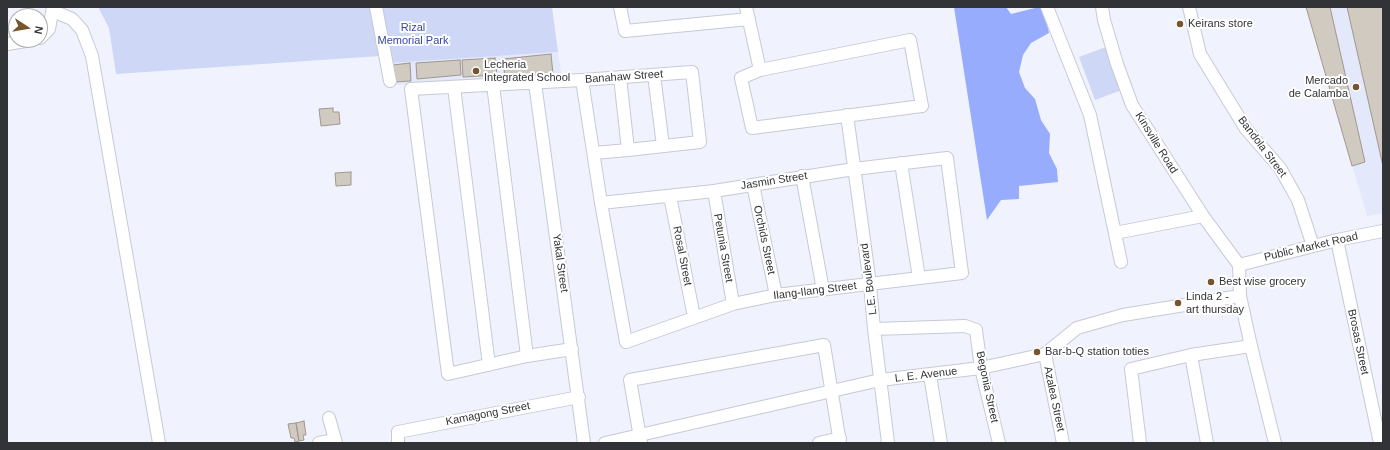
<!DOCTYPE html>
<style>
body{margin:0}
#map{position:relative;width:1390px;height:450px;overflow:hidden;background:#f0f3fe;font-family:Arial,sans-serif}
canvas{display:block}
.frame{position:absolute;inset:0;border:8px solid #323337;pointer-events:none}
.north{position:absolute;left:8px;top:8px;width:40px;height:40px;box-sizing:border-box;background:#fff;border:1px solid #adadaf;border-radius:50%;rotate:102deg;font-size:11px;font-weight:700;line-height:16px;text-align:center;color:#323337}
.north::after{content:'';display:block;margin:auto;width:14px;height:18px;background:#76552c;clip-path:polygon(50% 0,100% 100%,50% 72%,0 100%)}
</style>
<div id="map">
<canvas width="1390" height="450"></canvas>
<div class="frame"></div>
<div class="north">N</div>
</div>
<script>
const c = document.querySelector('canvas').getContext('2d');
c.lineJoin = 'round';
function fill(path, color) {
  c.fillStyle = color;
  c.fill(path, 'evenodd');
}
function toPath(rows) {
  const path = new Path2D();
  for (const r of rows) {
    path.moveTo(r[0], r[1]);
    for (let i = 2; i < r.length; i += 2) path.lineTo(r[i], r[i + 1]);
  }
  return path;
}
function trace(path, color, width, dash) {
  c.strokeStyle = color;
  c.lineWidth = width;
  c.lineCap = dash ? 'butt' : 'round';
  c.setLineDash(dash || []);
  c.stroke(path);
}
function write(font, color, halo, rows, align = 'center') {
  c.font = font + ' Arial,sans-serif';
  c.lineWidth = 4;
  c.setLineDash([]);
  c.textBaseline = 'middle';
  c.strokeStyle = halo;
  c.fillStyle = color;
  for (const [text, x, y, turn = 0] of rows) {
    c.save();
    c.translate(x, y);
    c.rotate((+turn || 0) * Math.PI / 180);
    c.textAlign = isNaN(turn) ? turn : align;
    if (halo) c.strokeText(text, 0, 0);
    c.fillText(text, 0, 0);
    c.restore();
  }
}
fill(toPath([
 [1306,7,1383,7,1383,213,1367,216],
 [558,52,562,78,393,85,390,63]
]), '#e3e8fa');
fill(toPath([
 [98,7,371,7,380,56,116,74,109,28],
 [380,7,552,7,558,52,390,63],
 [1106,47,1122,90,1095,100,1079,57]
]), '#ced7f6');
fill(toPath([
 [954,7,1006,7,1011,14,1039,7,1044,10,1049,33,1031,43,1023,55,1019,72,1025,88,1035,99,1041,120,1050,134,1049,153,1057,169,1058,182,1019,186,1019,199,1001,200,987,220]
]), '#97acfc');
const building = toPath([
 [1306,7,1330,7,1365,162,1352,166,1306,7],
 [1347,7,1383,7,1383,166,1347,7],
 [551,54,553,74,505,78,503,59,551,54],
 [495,58,497,75,463,77,462,60,495,58],
 [460,60,461,75,417,79,416,63,460,60],
 [410,63,411,81,394,82,393,65,410,63],
 [333,108,333,112,339,112,340,124,321,126,319,109,333,108],
 [351,172,351,185,336,186,335,173,351,172],
 [304,421,306,435,303,435,304,440,299,441,296,423,304,421],
 [296,423,299,441,295,442,294,438,291,438,288,424,296,423]
]);
fill(building, '#d1cac1');
trace(building, '#a09890', 1);
const minor = toPath([
 [376,7,390,81],
 [620,7,625,31,749,19],
 [746,7,760,70],
 [1047,7,1090,115,1121,262],
 [1102,7,1104,20,1117,64,1132,105,1203,216,1239,265],
 [1189,7,1200,54,1246,129,1280,168,1298,200,1313,246],
 [53,11,72,19,82,30,92,56,159,443],
 [40,38,49,29,53,7],
 [910,40,922,106,752,128,741,78,760,70,910,40],
 [7,44,32,40],
 [654,75,663,146],
 [620,77,628,150],
 [582,80,601,203,626,342,733,304,776,295,962,273,947,158,854,169,714,191,601,203],
 [535,83,584,443],
 [493,85,527,356],
 [454,87,489,365],
 [847,115,870,284,874,329,888,443],
 [901,163,919,278],
 [802,176,823,290],
 [753,185,776,295],
 [714,191,733,304],
 [670,196,694,317],
 [1115,233,1203,216],
 [1337,240,1380,443],
 [1239,265,1240,296,1251,346,1275,443],
 [1239,265,1337,240,1383,231],
 [874,329,965,326,976,330,981,368,999,443],
 [572,349,527,356,448,374,411,89,582,80,692,72,700,142,628,150,594,153],
 [1045,354,1063,443],
 [1191,355,1207,443],
 [930,375,941,443],
 [329,418,336,443],
 [319,443,335,440],
 [398,443,398,432,579,397],
 [605,443,880,380,981,368,1045,354,1077,328,1123,315,1240,296],
 [641,443,630,380,824,345,840,443],
 [819,443,840,438],
 [1140,443,1131,369,1191,355,1251,346]
]);
trace(minor, '#c6cad4', 14);
trace(minor, '#fff', 12);
for (const [x, y, r, color] of [
 [1180,24,4,"#76552c"],
 [476,71,4,"#76552c"],
 [1356,87,4,"#76552c"],
 [1211,282,4,"#76552c"],
 [1178,303,4,"#76552c"],
 [1037,352,4,"#76552c"]
]) {
  const dot = new Path2D();
  dot.arc(x, y, r, 0, 2 * Math.PI);
  c.fillStyle = color;
  c.fill(dot);
  trace(dot, '#fff', 1.5);
}
write('11px', '#323337', '#fff', [
 ["Keirans store",1188,24],
 ["Lecheria",484,65],
 ["Integrated School",484,78],
 ["Mercado",1348,81,"right"],
 ["de Calamba",1348,94,"right"],
 ["Best wise grocery",1219,282],
 ["Linda 2 -",1186,297],
 ["art thursday",1186,310],
 ["Bar-b-Q station toties",1045,352]
], 'left');
write('11px', '#3746a1', '#fff', [
 ["Rizal",413,28],
 ["Memorial Park",413,41]
]);
write('11px', '#323337', '#fff', [
 ["Banahaw Street",624,77,-4],
 ["Kinsville Road",1156,143,58],
 ["Bandola Street",1262,147,53],
 ["Jasmin Street",774,181,-9],
 ["Orchids Street",764,240,78],
 ["Public Market Road",1311,247,-13],
 ["Petunia Street",723,248,80],
 ["Rosal Street",682,256,79],
 ["Yakal Street",560,263,82],
 ["L.E. Boulevard",869,279,-97],
 ["Ilang-Ilang Street",815,291,-7],
 ["Brosas Street",1358,342,78],
 ["L. E. Avenue",926,375,-7],
 ["Begonia Street",987,387,78],
 ["Azalea Street",1054,399,78],
 ["Kamagong Street",488,414,-11]
]);
</script>
